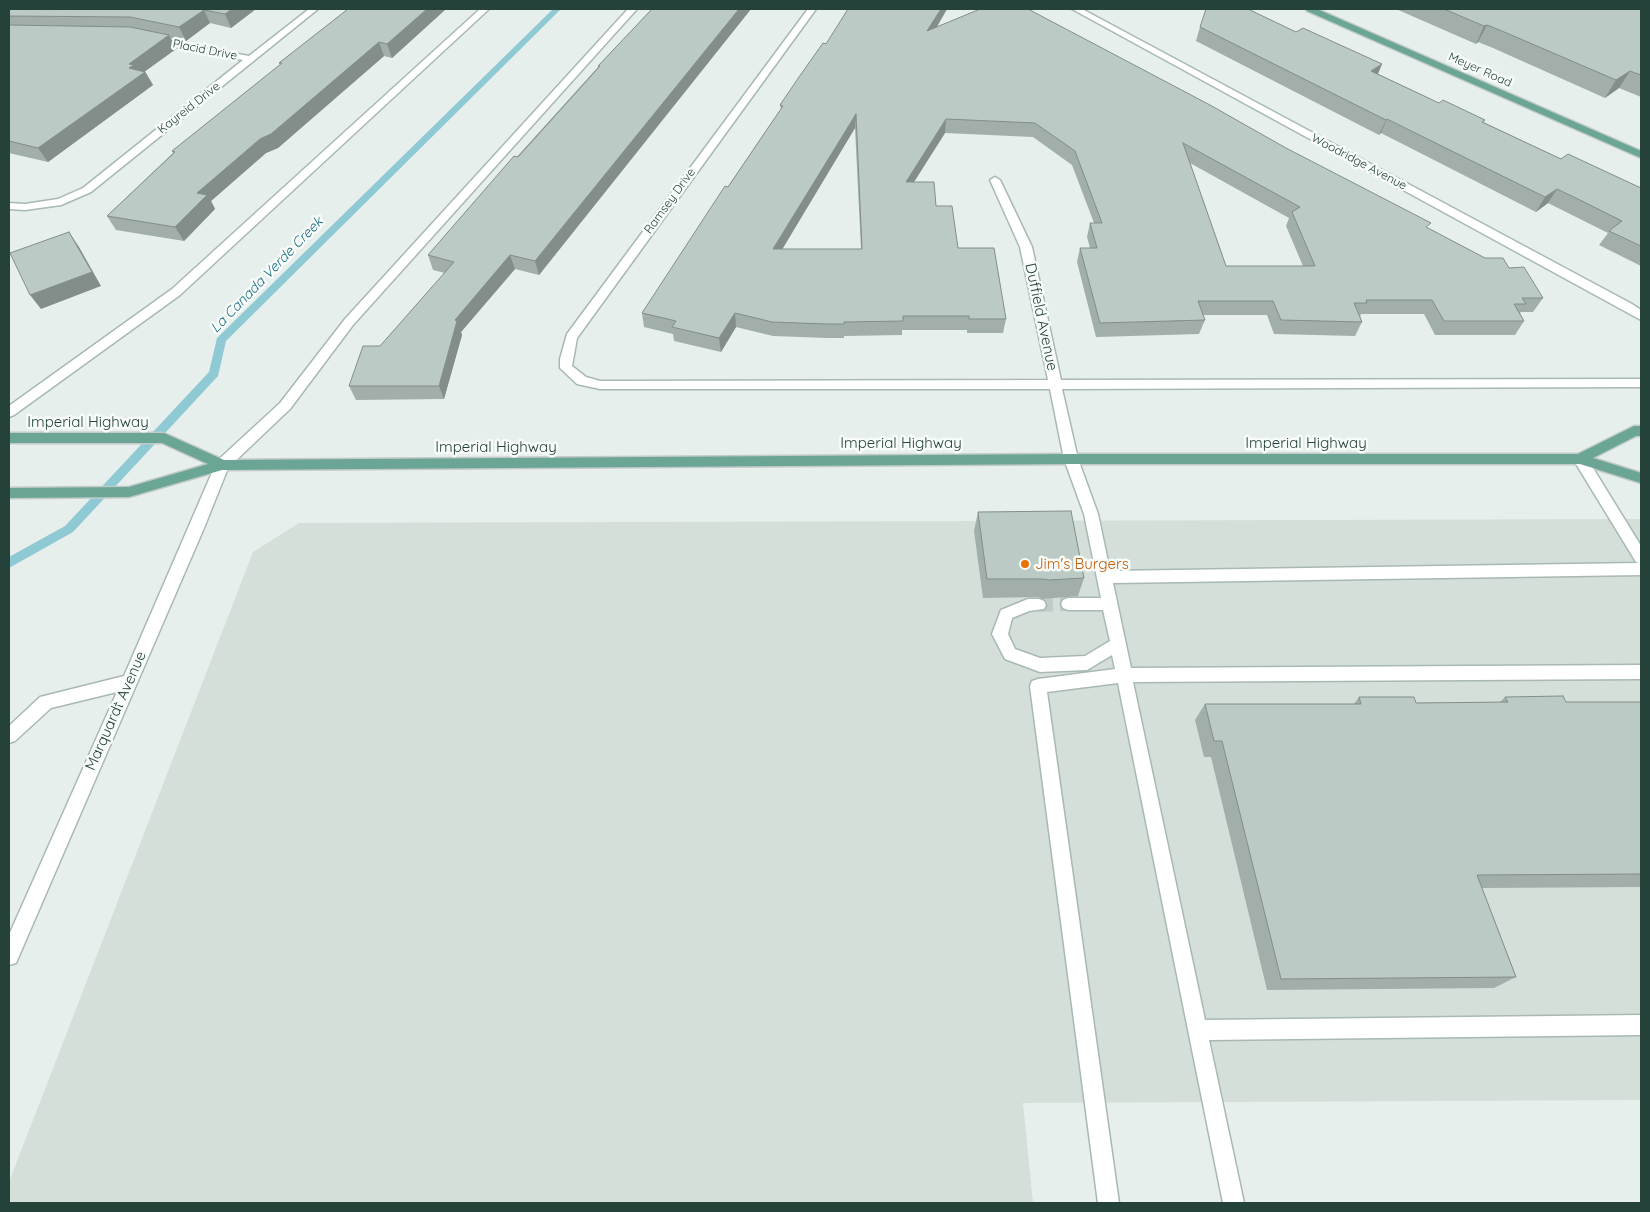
<!DOCTYPE html>
<style>
body{margin:0}
#map{position:relative;width:1650px;height:1212px;overflow:hidden;background:#e6efeb;font-family:Quicksand,sans-serif}
canvas{display:block}
.frame{position:absolute;inset:0;border:10px solid #24423a;pointer-events:none}
</style>
<div id="map">
<canvas width="1650" height="1212"></canvas>
<div class="frame"></div>
</div>
<script>
const c = document.querySelector('canvas').getContext('2d');
c.lineJoin = 'round';
function fill(path, color) {
  c.fillStyle = color;
  c.fill(path, 'evenodd');
}
function toPath(rows) {
  const path = new Path2D();
  for (const r of rows) {
    path.moveTo(r[0], r[1]);
    for (let i = 2; i < r.length; i += 2) path.lineTo(r[i], r[i + 1]);
  }
  return path;
}
function trace(path, color, width, dash) {
  c.strokeStyle = color;
  c.lineWidth = width;
  c.lineCap = dash ? 'butt' : 'round';
  c.setLineDash(dash || []);
  c.stroke(path);
}
function write(font, color, halo, rows, align = 'center') {
  c.font = font + ' Quicksand,sans-serif';
  c.lineWidth = 5;
  c.setLineDash([]);
  c.textBaseline = 'middle';
  c.strokeStyle = halo;
  c.fillStyle = color;
  for (const [text, x, y, turn = 0] of rows) {
    c.save();
    c.translate(x, y);
    c.rotate((+turn || 0) * Math.PI / 180);
    c.textAlign = isNaN(turn) ? turn : align;
    if (halo) c.strokeText(text, 0, 0);
    c.fillText(text, 0, 0);
    c.restore();
  }
}
fill(toPath([
 [1641,519,1641,1100,1023,1103,1033,1203,9,1203,9,1182,253,552,299,523]
]), '#d4dfda');
fill(toPath([
 [553,9,561,9,226,341,218,376,73,532,9,568,9,557,65,526,209,372,217,338,553,9]
]), '#8ec9d4');
trace(toPath([
 [1039,605,1068,604]
]), '#bfccc8', 14, [14, 7]);
const minor = toPath([
 [309,9,318,9,91,192,61,205,25,210,9,209,9,203,25,204,58,199,83,188,243,60,155,43,152,42,152,38,249,56,309,9],
 [480,9,489,9,180,295,14,415,9,417,9,406,172,289,480,9],
 [628,9,637,9,353,325,290,409,228,468,204,528,16,963,9,965,9,935,117,692,51,708,15,741,9,743,9,726,40,697,124,676,217,461,280,403,345,319,628,9],
 [808,9,816,9,577,338,572,366,586,377,600,381,1048,380,1020,247,990,180,995,177,1000,180,1032,247,1061,380,1641,379,1641,387,1062,389,1078,459,1098,514,1110,571,1639,563,1636,562,1573,459,1575,455,1580,454,1585,455,1641,546,1641,575,1113,583,1131,668,1641,665,1641,679,1133,682,1205,1020,1641,1015,1641,1035,1209,1040,1244,1203,1223,1203,1118,683,1047,692,1119,1203,1098,1203,1030,686,1032,681,1038,679,1115,669,1112,655,1087,670,1040,672,1005,659,992,634,1001,610,1028,599,1039,599,1044,601,1046,605,1044,609,1029,611,1012,618,1008,634,1015,649,1040,658,1085,656,1110,641,1103,610,1068,610,1063,608,1061,604,1063,600,1068,598,1101,598,1084,514,1064,459,1050,389,600,389,577,384,560,368,560,359,567,334,808,9],
 [1072,9,1082,9,1632,304,1641,310,1641,320,1072,9]
]);
const major = toPath([
 [1306,9,1317,9,1641,151,1641,158,1307,11,1306,9],
 [1634,426,1641,426,1641,436,1636,436,1593,458,1641,473,1641,483,1580,464,1071,464,222,470,129,497,9,498,9,488,129,487,208,464,162,443,9,443,9,433,164,433,224,460,1071,454,1578,454,1634,426]
]);
trace(minor, '#a8b8b2', 3);
trace(major, '#c2cac8', 3);
fill(minor, '#fff');
fill(major, '#6aa596');
fill(toPath([
 [9,9,256,9,231,28,210,23,186,41,171,38,176,49,145,71,153,85,48,162,9,153],
 [348,9,446,9,392,58,384,56,278,148,266,153,211,201,215,209,184,241,116,230,107,216,173,153,172,151,280,65,279,63],
 [652,9,751,9,539,275,515,269,461,332,462,335,444,399,356,400,349,386,380,346,445,273,433,270,428,255,598,67,598,66],
 [947,9,937,27,1428,229,1485,258,1509,268,1543,298,1533,312,1521,312,1520,313,1524,321,1515,335,1435,335,1424,314,1361,314,1360,317,1362,322,1355,336,1274,334,1267,315,1203,315,1205,320,1199,334,1096,337,1077,262,1080,248,1090,248,1087,237,1090,223,1094,223,1072,165,1033,137,945,133,914,182,936,206,958,248,1006,319,1003,333,967,333,967,330,902,330,902,335,844,336,844,338,827,338,773,336,736,327,721,352,674,341,673,334,644,327,642,313,770,125,781,109,780,105,826,44],
 [855,128,861,249,782,249],
 [1190,163,1289,218,1286,226,1303,266,1226,266],
 [1396,9,1641,9,1641,97,1619,88,1605,98,1493,48,1478,42,1476,44],
 [1200,27,1296,32,1382,64,1378,74,1439,103,1485,120,1483,122,1561,159,1641,188,1641,266,1599,245,1608,233,1548,203,1536,212,1381,133,1379,135,1196,41],
 [978,512,1084,578,1078,596,1043,599,1038,597,983,598,974,531],
 [1359,697,1416,703,1499,703,1505,697,1566,702,1641,702,1641,887,1482,888,1516,977,1494,988,1267,990,1211,757,1204,757,1195,720,1205,704,1354,704]
]), '#a1aea9');
fill(toPath([
 [232,9,256,9,231,28,225,14],
 [427,9,446,9,392,58,387,44],
 [739,9,751,9,539,275,535,261],
 [941,9,947,9,926,45,927,31],
 [204,10,210,23,186,41,179,27],
 [1487,25,1478,42,1476,44,1484,26],
 [169,35,176,49,140,75,145,72,153,85,48,162,38,148,129,68,129,64],
 [379,42,384,56,278,148,266,153,211,201,215,209,184,241,175,227,197,193,260,139],
 [1382,64,1376,78,1371,71],
 [1630,71,1619,88,1605,98,1616,80],
 [856,114,855,128,774,263,773,249],
 [946,119,945,133,905,196,906,182],
 [1387,119,1381,133,1379,135,1386,120],
 [1557,189,1548,203,1536,212,1545,197],
 [69,232,79,247,101,286,41,309,30,295],
 [510,255,515,269,461,332,462,335,444,399,439,386,455,320],
 [735,313,736,327,721,352,719,338]
]), '#838d89');
const building = toPath([
 [9,9,232,9,225,14,204,10,179,27,130,17,9,16,9,9],
 [348,9,427,9,387,44,379,42,271,134,260,139,197,193,207,195,175,227,107,216,175,152,172,151,282,63,279,63,348,9],
 [652,9,739,9,535,261,510,255,455,320,457,321,439,386,349,386,363,346,380,346,454,262,428,255,514,156,518,157,600,66,598,66,652,9],
 [848,9,941,9,927,31,980,9,1028,9,1210,105,1286,148,1431,223,1426,227,1485,258,1503,258,1509,268,1524,267,1543,298,1522,298,1526,304,1514,304,1524,321,1444,321,1432,300,1366,300,1367,303,1354,303,1362,322,1281,320,1273,301,1198,301,1205,320,1100,323,1080,248,1097,248,1090,223,1102,223,1075,151,1035,123,946,119,906,182,934,182,936,206,952,206,958,248,994,248,1006,319,969,319,969,316,903,316,903,321,844,322,844,324,827,324,772,322,735,313,719,338,672,327,676,321,642,313,725,186,728,187,770,125,783,106,780,105,799,77,823,43,826,44,848,9],
 [856,114,862,249,773,249,856,114],
 [1183,143,1300,207,1292,212,1315,266,1226,266,1183,143],
 [1206,9,1248,9,1296,32,1303,28,1382,64,1371,71,1439,103,1443,100,1485,120,1482,122,1561,159,1568,154,1641,188,1641,246,1609,231,1622,221,1580,200,1557,189,1545,197,1387,119,1386,120,1200,27,1206,9],
 [1444,9,1641,9,1641,75,1630,71,1616,80,1502,31,1487,25,1484,26,1444,9],
 [9,25,130,27,169,35,129,64,134,65,129,68,145,72,38,148,9,141,9,25],
 [69,232,92,272,30,295,10,253,69,232],
 [1071,511,1084,578,1049,580,1043,579,987,579,978,512,1071,511],
 [1563,696,1566,702,1641,702,1641,874,1477,875,1516,977,1281,979,1222,741,1214,741,1205,704,1361,704,1359,697,1414,697,1416,703,1508,702,1505,697,1563,696]
]);
fill(building, '#bbcac4');
trace(building, '#838d89', 1);
for (const [x, y, r, color] of [
 [1025,564,5,"#e8710a"]
]) {
  const dot = new Path2D();
  dot.arc(x, y, r, 0, 2 * Math.PI);
  c.fillStyle = color;
  c.fill(dot);
  trace(dot, '#f7fbf9', 2);
}
write('12px', '#24423a', '#f7fbf9', [
 ["Placid Drive",205,50,11],
 ["Meyer Road",1480,70,24],
 ["Kayreid Drive",189,108,-38],
 ["Woodridge Avenue",1359,162,28],
 ["Ramsey Drive",670,201,-54]
]);
write('italic 14px', '#1c6f80', '#f7fbf9', [
 ["La Canada Verde Creek",267,275,-46]
]);
write('15px', '#24423a', '#f7fbf9', [
 ["Duffield Avenue",1041,317,78],
 ["Imperial Highway",88,422],
 ["Imperial Highway",901,443],
 ["Imperial Highway",1306,443],
 ["Imperial Highway",496,447],
 ["Marquardt Avenue",116,711,-66]
]);
write('15px', '#c56008', '#f7fbf9', [
 ["Jim's Burgers",1035,564]
], 'left');
</script>
